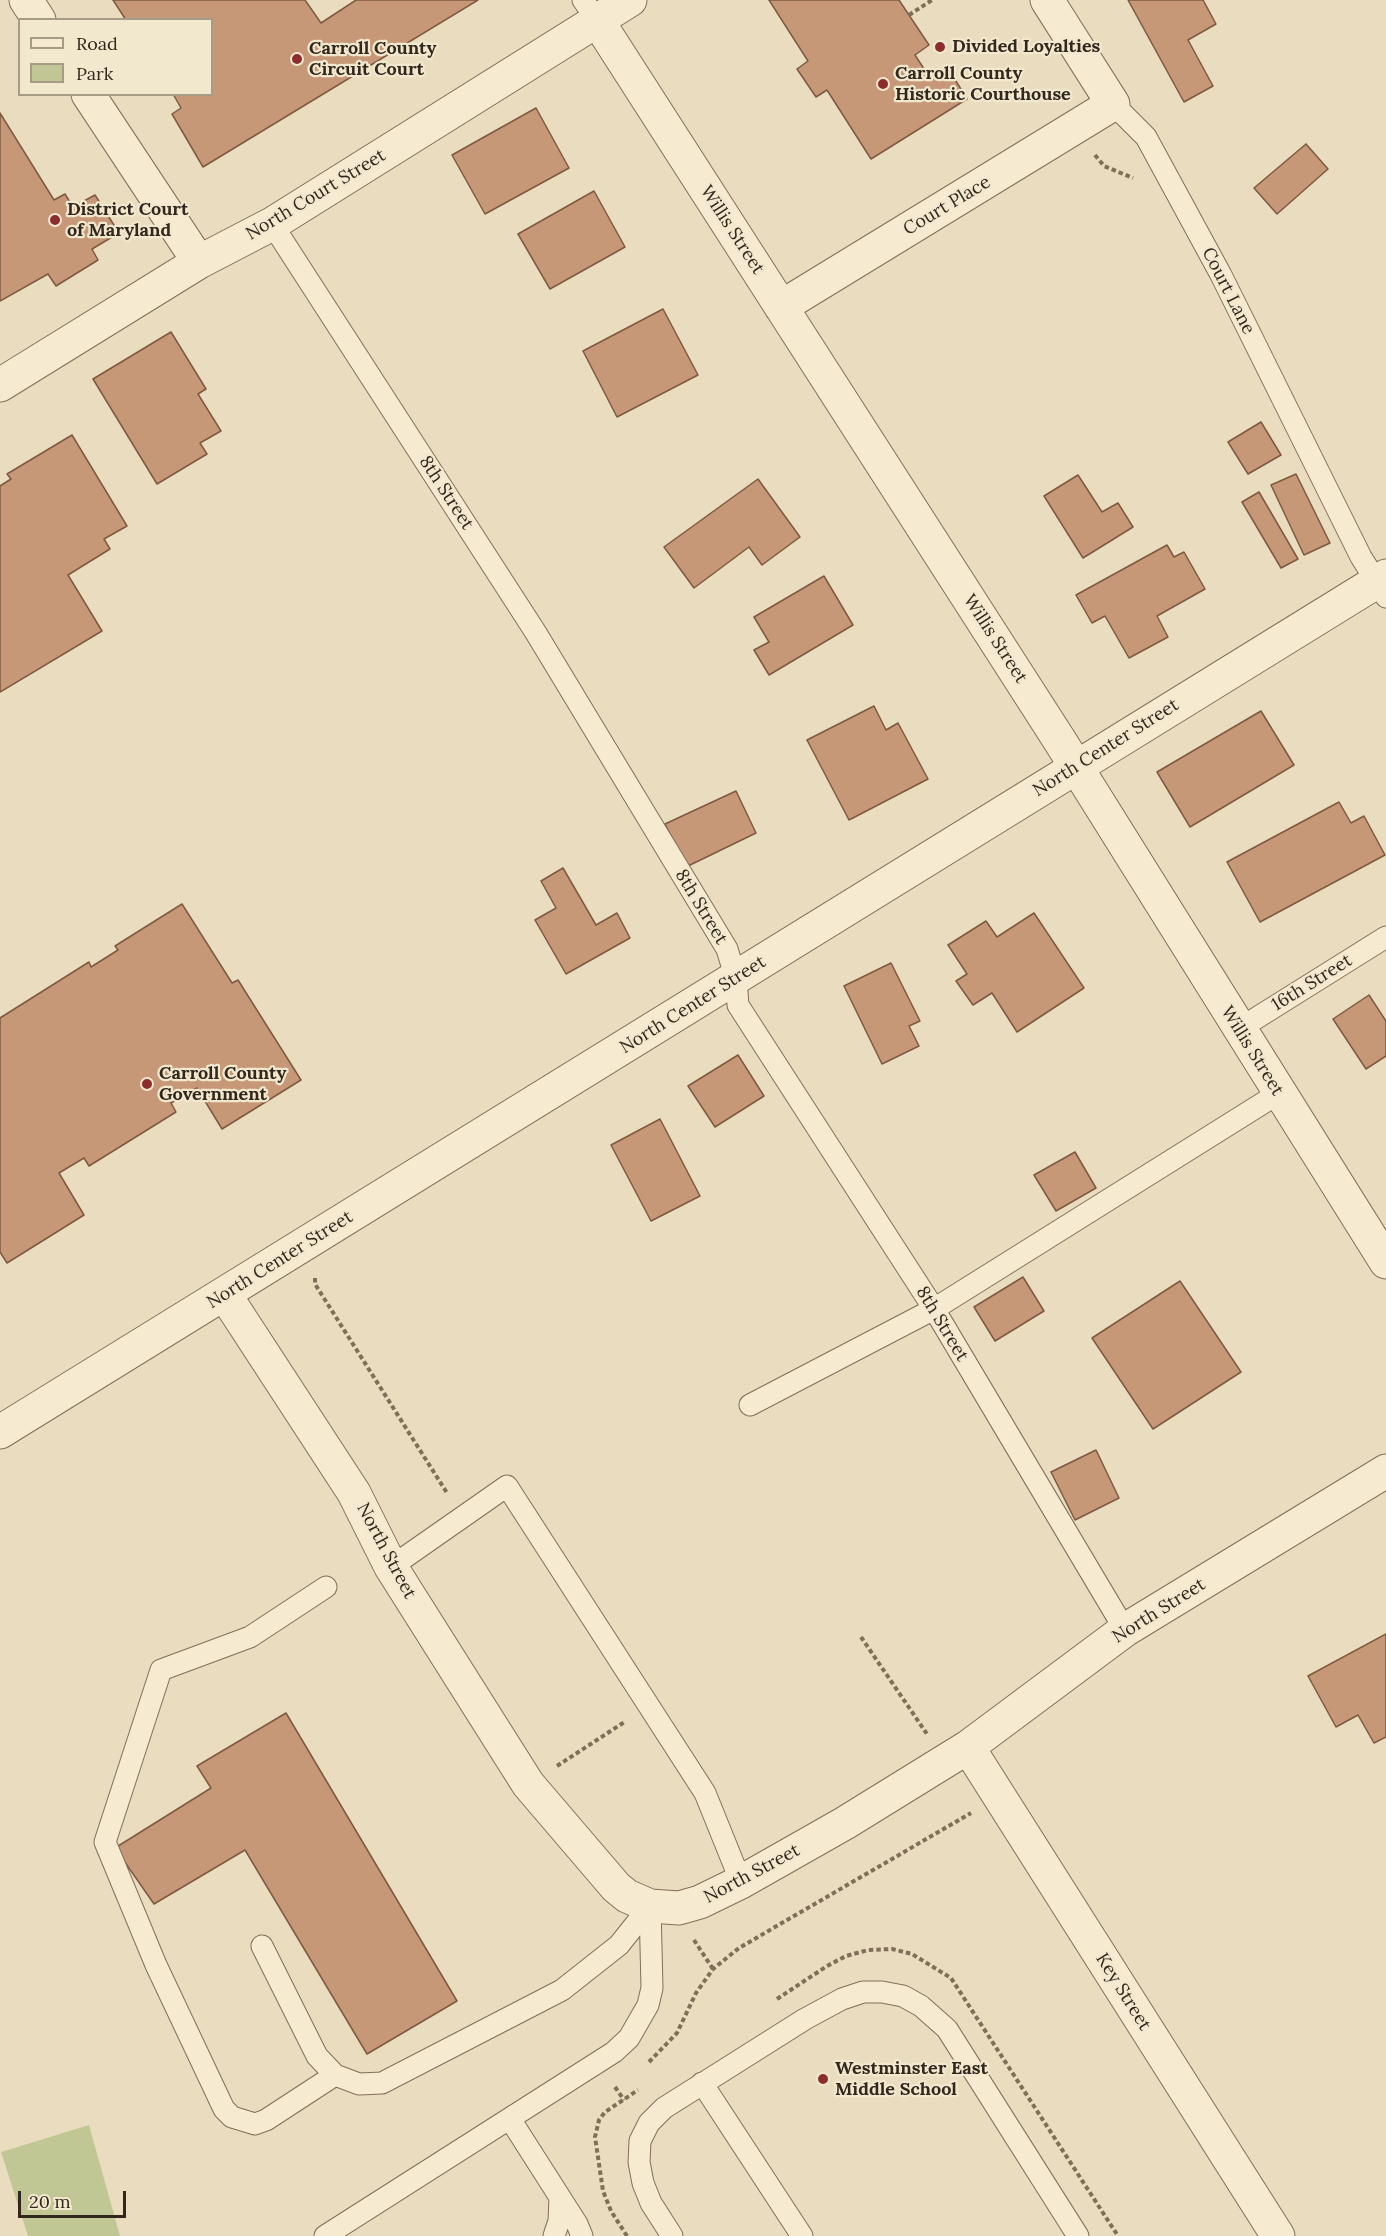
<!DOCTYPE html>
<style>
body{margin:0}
#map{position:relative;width:1386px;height:2236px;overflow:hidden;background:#eaddbf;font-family:Lora,serif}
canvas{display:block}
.legend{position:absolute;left:18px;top:18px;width:195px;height:78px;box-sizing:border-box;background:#f2e8ce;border:2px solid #a59b87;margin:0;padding:8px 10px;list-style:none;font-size:18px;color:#32271c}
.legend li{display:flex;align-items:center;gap:12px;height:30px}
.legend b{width:30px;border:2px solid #a59b87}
.scale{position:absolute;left:18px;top:2191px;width:108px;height:27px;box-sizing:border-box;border:3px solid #32271c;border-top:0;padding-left:8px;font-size:18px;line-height:21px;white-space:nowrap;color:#32271c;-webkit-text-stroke:4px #f2e8ce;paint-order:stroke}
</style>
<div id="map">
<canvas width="1386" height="2236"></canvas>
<ul class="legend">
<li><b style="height:8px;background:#f6ebd1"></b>Road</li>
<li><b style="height:16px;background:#c1c794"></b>Park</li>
</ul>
<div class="scale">20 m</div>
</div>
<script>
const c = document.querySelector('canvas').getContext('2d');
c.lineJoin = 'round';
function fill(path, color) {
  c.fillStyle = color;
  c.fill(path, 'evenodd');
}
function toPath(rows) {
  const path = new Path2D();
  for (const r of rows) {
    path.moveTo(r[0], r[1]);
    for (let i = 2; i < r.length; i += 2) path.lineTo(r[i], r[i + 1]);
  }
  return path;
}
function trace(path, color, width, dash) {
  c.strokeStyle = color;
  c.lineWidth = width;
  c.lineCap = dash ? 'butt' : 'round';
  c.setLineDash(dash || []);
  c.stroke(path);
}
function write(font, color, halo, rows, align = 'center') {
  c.font = font + ' Lora,serif';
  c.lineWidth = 4.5;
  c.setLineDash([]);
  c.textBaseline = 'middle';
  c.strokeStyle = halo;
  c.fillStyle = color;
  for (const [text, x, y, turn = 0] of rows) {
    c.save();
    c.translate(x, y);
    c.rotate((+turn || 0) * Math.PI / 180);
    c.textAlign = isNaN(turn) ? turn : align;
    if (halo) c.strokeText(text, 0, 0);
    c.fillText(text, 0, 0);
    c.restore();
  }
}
fill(toPath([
 [89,2125,120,2236,28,2236,1,2152]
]), '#c1c794');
const building = toPath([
 [113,0,305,0,321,23,356,0,478,0,203,167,172,114,181,108,173,94,212,94,212,20,126,20,113,0],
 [769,0,899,0,929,45,915,55,930,78,948,68,967,99,871,159,827,90,816,97,797,69,808,61,769,0],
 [1128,0,1203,0,1216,24,1188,40,1213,86,1184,102,1128,0],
 [536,108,569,168,485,214,452,155,536,108],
 [0,113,54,200,65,194,73,207,95,195,119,233,92,249,98,260,56,286,48,274,0,301,0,113],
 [1306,144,1328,169,1277,214,1254,188,1306,144],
 [594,191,625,247,550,289,518,234,594,191],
 [663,309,698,375,617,417,583,351,663,309],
 [171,332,206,389,198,394,221,431,200,443,207,454,157,484,93,379,171,332],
 [1261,422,1281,455,1248,474,1228,442,1261,422],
 [72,435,127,526,104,539,110,549,68,575,102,631,0,692,0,486,11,479,7,474,72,435],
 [1296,474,1330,543,1304,555,1271,485,1296,474],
 [1078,475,1102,512,1118,503,1133,527,1083,558,1044,496,1078,475],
 [758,479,800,537,762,565,749,547,694,588,664,547,758,479],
 [1259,492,1298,559,1281,568,1242,502,1259,492],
 [1167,545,1174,557,1184,552,1205,589,1157,616,1168,637,1129,658,1105,616,1092,623,1076,595,1167,545],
 [824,576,853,625,769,675,754,650,769,642,754,617,824,576],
 [874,706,886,730,898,723,928,779,849,820,807,740,874,706],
 [1261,711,1294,765,1190,827,1157,772,1261,711],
 [736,791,756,833,686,867,665,824,736,791],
 [1339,802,1351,823,1364,816,1385,855,1260,922,1227,862,1339,802],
 [563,868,596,925,617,913,630,938,566,974,535,920,556,908,541,881,563,868],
 [182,904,232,983,238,980,301,1080,222,1129,197,1088,171,1103,176,1112,89,1166,84,1158,59,1173,84,1215,7,1263,0,1252,0,1018,89,962,91,967,118,950,115,946,182,904],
 [1034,913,1084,988,1017,1032,992,993,973,1005,956,981,967,974,948,945,986,921,997,937,1034,913],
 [891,963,920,1021,909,1026,919,1046,882,1064,844,986,891,963],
 [1369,995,1386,1021,1386,1056,1366,1069,1333,1019,1369,995],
 [738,1055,764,1096,715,1127,688,1086,738,1055],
 [660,1119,700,1196,651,1221,611,1145,660,1119],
 [1075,1152,1096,1188,1056,1211,1034,1175,1075,1152],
 [1023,1277,1044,1311,995,1341,974,1307,1023,1277],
 [1180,1281,1241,1372,1153,1429,1092,1338,1180,1281],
 [1096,1450,1119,1498,1075,1520,1051,1472,1096,1450],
 [1386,1634,1386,1737,1374,1743,1358,1715,1336,1727,1308,1676,1386,1634],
 [286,1713,457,2001,367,2054,245,1850,154,1904,115,1848,211,1788,197,1766,286,1713]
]);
fill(building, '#c69877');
trace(building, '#7e5940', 1.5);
const service = toPath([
 [583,0,597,20],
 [1113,104,1146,137,1221,275,1361,557,1386,597],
 [272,224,536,633,727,949,736,979,738,1005,934,1309,1125,1630],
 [1239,1029,1386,937],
 [750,1405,934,1309,1279,1093],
 [391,1567,507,1486,705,1793,741,1882],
 [326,1587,250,1637,161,1670,105,1842,156,1965,224,2109,232,2117,255,2124,266,2120,335,2075],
 [262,1946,317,2056,335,2075,359,2084,382,2083,562,1990,619,1945,650,1906],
 [702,2083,802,2236],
 [510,2119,577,2224,582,2236],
 [325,2236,614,2052,629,2038,648,2005,652,1988,650,1906],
 [554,2236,559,2221,560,2197],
 [672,2236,651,2203,643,2183,639,2162,640,2141,649,2123,664,2108,805,2019,842,1999,863,1992,882,1992,903,1996,921,2006,947,2029,1078,2236]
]);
const minor = toPath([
 [26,0,39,20],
 [597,20,1060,741,1386,1262],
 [88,94,199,262],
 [781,307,1113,104,1047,0],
 [0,385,199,262,272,224,630,0],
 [225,1295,354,1493,391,1567,528,1784,616,1887,627,1896,650,1906,679,1908,700,1902,741,1882,845,1823,968,1747,1125,1630,1386,1471],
 [968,1747,1278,2236]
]);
const tertiary = toPath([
 [0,1432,1386,576]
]);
trace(service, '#816e59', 23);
trace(minor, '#816e59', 35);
trace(tertiary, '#816e59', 35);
trace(toPath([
 [909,15,932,0],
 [1095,155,1104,166,1133,178],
 [315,1278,315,1284,447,1493],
 [861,1637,927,1734],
 [557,1766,626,1721],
 [694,1940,713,1969],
 [777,1999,827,1966,846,1956,868,1950,892,1949,912,1954,951,1978,1118,2236],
 [649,2062,677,2033,696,1993,713,1969,739,1948,971,1813],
 [615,2087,624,2100],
 [627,2236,611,2211,603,2191,595,2137,599,2120,605,2112,638,2090]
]), '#816e59', 4, [4.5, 3]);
trace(service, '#f6ebd1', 21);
trace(minor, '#f6ebd1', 33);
trace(tertiary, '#f6ebd1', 33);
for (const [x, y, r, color] of [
 [940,47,6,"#8c2d2d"],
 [297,59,6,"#8c2d2d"],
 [883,84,6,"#8c2d2d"],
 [55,220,6,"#8c2d2d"],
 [147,1084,6,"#8c2d2d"],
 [823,2079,6,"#8c2d2d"]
]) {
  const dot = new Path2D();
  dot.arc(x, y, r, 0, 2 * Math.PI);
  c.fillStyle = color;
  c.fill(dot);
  trace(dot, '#f2e8ce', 2);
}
write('bold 18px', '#32271c', '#f2e8ce', [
 ["Divided Loyalties",952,47],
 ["Carroll County",309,49],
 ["Circuit Court",309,70],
 ["Carroll County",895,74],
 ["Historic Courthouse",895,95],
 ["District Court",67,210],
 ["of Maryland",67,231],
 ["Carroll County",159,1074],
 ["Government",159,1095],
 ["Westminster East",835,2069],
 ["Middle School",835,2090]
], 'left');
write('18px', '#32271c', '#f2e8ce', [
 ["North Court Street",316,195,-31],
 ["Court Place",947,206,-31],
 ["Willis Street",732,230,57],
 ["Court Lane",1228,291,63],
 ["8th Street",446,493,57],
 ["Willis Street",995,639,57],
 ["North Center Street",1106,748,-32],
 ["8th Street",701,907,59],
 ["16th Street",1312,983,-32],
 ["North Center Street",693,1005,-32],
 ["Willis Street",1252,1051,58],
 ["North Center Street",280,1260,-32],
 ["8th Street",942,1324,59],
 ["North Street",386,1551,62],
 ["North Street",1159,1611,-32],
 ["North Street",752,1874,-28],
 ["Key Street",1123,1992,58]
]);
</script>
